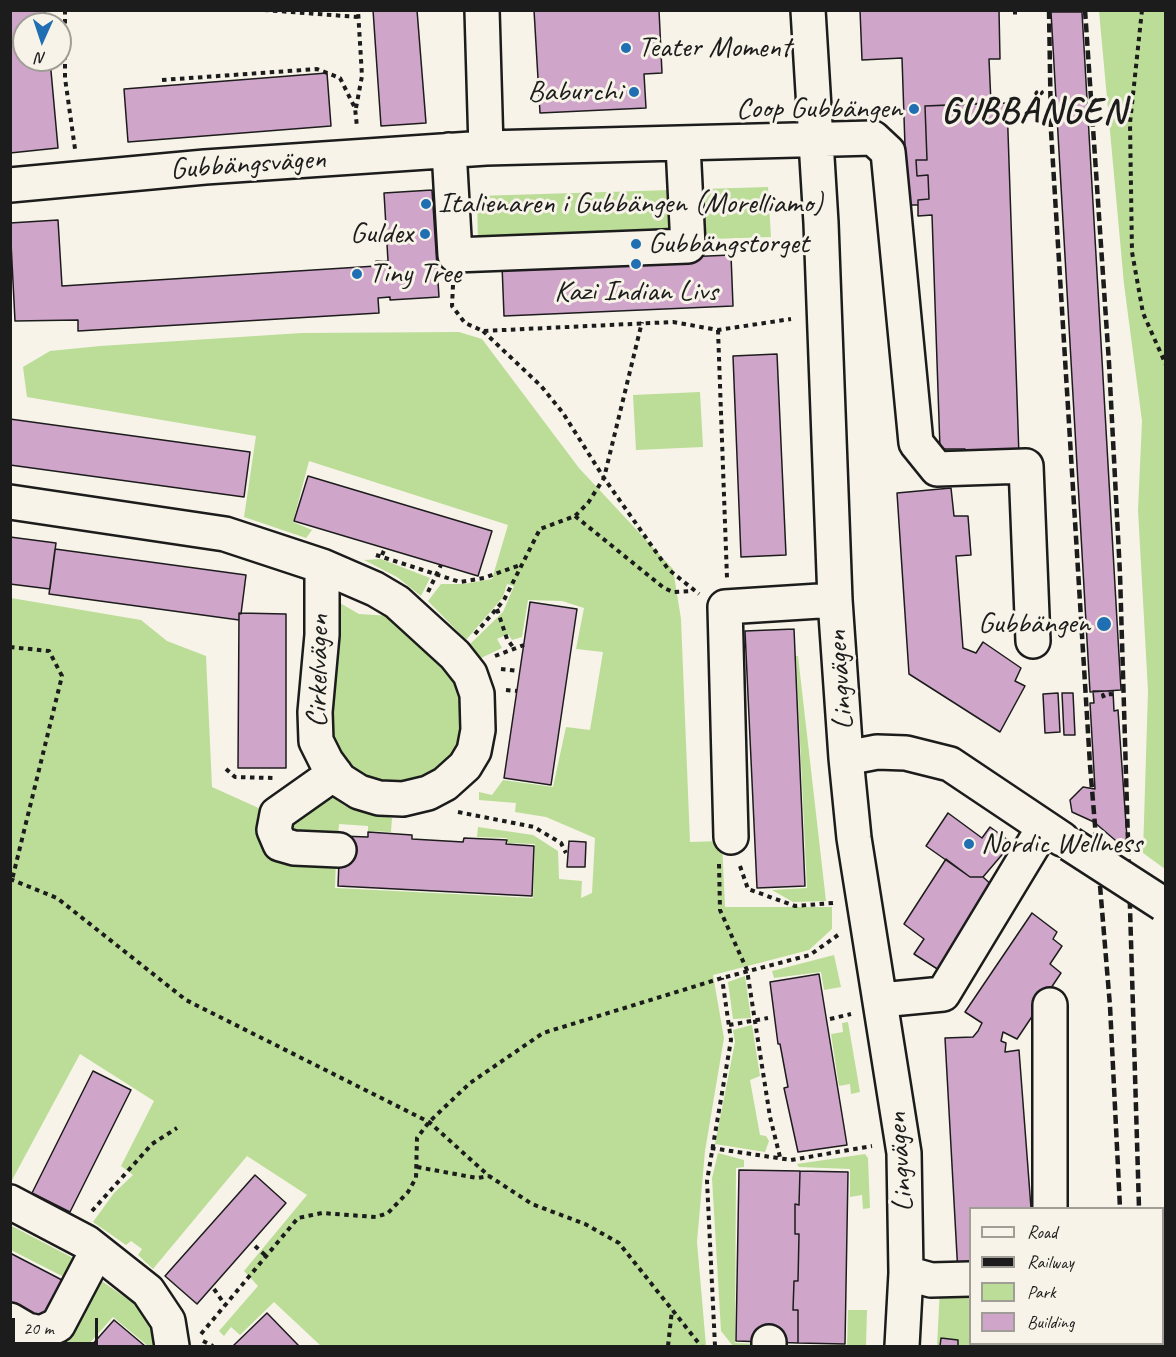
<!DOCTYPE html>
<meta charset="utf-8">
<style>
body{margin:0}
#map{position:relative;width:1176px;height:1357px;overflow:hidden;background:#f7f3e8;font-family:Caveat,sans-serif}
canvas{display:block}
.frame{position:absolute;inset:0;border:12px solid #1c1c1c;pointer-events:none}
.legend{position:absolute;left:969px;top:1207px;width:195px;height:138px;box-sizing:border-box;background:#f7f3e8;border:2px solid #9f9d96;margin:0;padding:8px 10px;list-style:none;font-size:18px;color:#1c1c1c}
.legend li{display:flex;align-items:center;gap:12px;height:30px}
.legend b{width:30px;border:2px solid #9f9d96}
.north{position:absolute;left:12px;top:12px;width:60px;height:60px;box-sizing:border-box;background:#f7f3e8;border:2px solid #9f9d96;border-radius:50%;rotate:183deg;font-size:16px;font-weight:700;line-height:24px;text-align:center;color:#1c1c1c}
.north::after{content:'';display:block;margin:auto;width:21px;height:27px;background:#1f6fb2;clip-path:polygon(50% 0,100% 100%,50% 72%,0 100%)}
.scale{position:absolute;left:12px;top:1318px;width:86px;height:27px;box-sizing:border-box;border:3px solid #1c1c1c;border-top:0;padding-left:8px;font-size:18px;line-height:21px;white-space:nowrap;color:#1c1c1c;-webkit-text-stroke:4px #f7f3e8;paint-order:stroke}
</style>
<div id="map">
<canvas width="1176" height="1357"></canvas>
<div class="frame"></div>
<ul class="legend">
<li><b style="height:8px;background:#f7f3e8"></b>Road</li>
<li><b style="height:8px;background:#1c1c1c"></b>Railway</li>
<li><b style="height:16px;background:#bbdd97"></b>Park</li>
<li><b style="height:16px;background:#d0a5ca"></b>Building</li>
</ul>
<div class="north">N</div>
<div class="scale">20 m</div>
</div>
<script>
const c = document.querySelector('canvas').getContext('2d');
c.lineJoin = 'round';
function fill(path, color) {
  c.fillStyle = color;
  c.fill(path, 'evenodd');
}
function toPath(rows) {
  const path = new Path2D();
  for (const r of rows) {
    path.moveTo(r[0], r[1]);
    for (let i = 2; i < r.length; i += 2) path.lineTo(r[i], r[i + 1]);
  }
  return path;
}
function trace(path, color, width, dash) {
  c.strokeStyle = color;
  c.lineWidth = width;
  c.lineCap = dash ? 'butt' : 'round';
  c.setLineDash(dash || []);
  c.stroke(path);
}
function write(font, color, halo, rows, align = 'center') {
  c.font = font + ' Caveat,sans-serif';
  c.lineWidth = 6;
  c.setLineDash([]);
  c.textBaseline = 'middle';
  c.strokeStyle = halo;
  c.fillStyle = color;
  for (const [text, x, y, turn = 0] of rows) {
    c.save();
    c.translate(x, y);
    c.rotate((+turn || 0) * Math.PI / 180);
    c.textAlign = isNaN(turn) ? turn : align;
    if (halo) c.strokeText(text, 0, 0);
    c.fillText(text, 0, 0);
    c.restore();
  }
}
fill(toPath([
 [1164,11,1166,13,1165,869,1143,853,1148,691,1138,510,1142,421,1124,284,1099,11],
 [768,187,771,237,478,247,477,196],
 [459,332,482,339,579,468,673,569,681,619,690,842,722,841,725,907,832,907,832,929,809,950,713,975,724,1038,705,1151,697,1242,706,1346,321,1346,274,1302,240,1335,231,1327,224,1336,219,1331,258,1286,244,1271,307,1195,247,1156,153,1269,138,1255,142,1249,131,1241,126,1245,93,1222,114,1193,133,1175,121,1166,154,1101,80,1054,11,1182,11,598,141,620,167,641,206,656,212,787,263,810,270,852,336,860,335,888,533,898,535,844,508,843,507,838,477,837,478,827,533,835,558,851,559,879,582,881,581,898,592,893,595,838,546,817,515,812,516,803,479,800,479,792,492,795,503,780,553,787,566,727,590,730,603,652,576,649,584,608,562,601,528,600,522,637,512,640,508,634,497,639,502,648,479,659,469,645,503,612,514,586,507,584,503,597,466,640,428,601,441,584,464,584,492,579,508,525,309,461,293,522,312,530,306,538,244,517,256,436,27,397,23,367,50,351,100,346,302,333],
 [700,392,703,447,636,450,633,395],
 [381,559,430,578,421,596,397,577,364,560],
 [328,596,359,614,392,616,425,644,457,682,464,696,461,743,449,764,423,781,383,785,349,770,330,741],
 [796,656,798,656,826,901,793,902,772,890,807,888],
 [325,791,345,806,392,818,391,832,368,831,368,826,339,824,338,839,289,837,287,819],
 [834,955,841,987,824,990,821,972,774,978,772,971],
 [745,976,751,1018,733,1019,728,982],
 [848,1022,860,1092,851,1094,850,1084,839,1086,831,1034,843,1032,842,1023],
 [752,1025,760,1076,750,1080,760,1135,766,1136,769,1141,765,1152,715,1144,735,1042,733,1030],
 [718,1153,744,1160,744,1167,736,1168,735,1343,759,1344,759,1346,733,1346,721,1331,712,1178],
 [865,1154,868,1158,870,1208,863,1209,862,1195,850,1197,850,1169,799,1167,797,1164],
 [10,1225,73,1258,64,1277,11,1250],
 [96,1277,136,1305,154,1335,154,1346,148,1346,113,1317,87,1346,11,1346,10,1324,39,1339],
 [940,1287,970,1288,970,1344,1089,1344,1089,1346,937,1346],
 [848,1310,867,1310,866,1346,847,1346]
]), '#bbdd97');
const building = toPath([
 [10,10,45,10,46,24,24,24,24,60,50,60,58,148,10,153,10,10],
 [373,10,417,10,426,123,381,126,373,10],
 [534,10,659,10,662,73,644,74,646,108,540,113,534,10],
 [860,10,999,10,1000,59,989,59,991,103,925,106,927,160,916,160,917,176,928,175,929,199,918,200,918,205,907,205,902,58,862,60,860,10],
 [1051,12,1082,12,1121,690,1090,692,1051,12],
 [327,73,331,126,128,142,124,89,327,73],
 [1007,103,1019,456,965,458,965,449,940,449,932,215,918,216,918,200,929,199,928,175,917,176,916,160,927,160,925,106,1007,103],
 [432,190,439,297,390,300,390,297,378,298,379,313,78,331,78,320,15,321,10,223,58,220,62,286,376,266,376,261,388,261,384,193,432,190],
 [731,255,733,306,504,316,502,265,731,255],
 [777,354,786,555,741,557,733,356,777,354],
 [10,419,250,452,244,497,10,465,10,419],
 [308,476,492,531,478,576,294,521,308,476],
 [951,488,954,516,968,516,971,555,956,556,963,648,976,653,983,642,1021,668,1015,681,1025,686,1000,732,909,674,897,493,951,488],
 [10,537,56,543,50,589,10,584,10,537],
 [55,549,246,575,241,614,239,613,239,620,49,594,55,549],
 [530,602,577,609,551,785,504,778,530,602],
 [239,613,286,614,286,768,238,768,239,613],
 [794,629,805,886,757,888,745,631,794,629],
 [1093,691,1113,691,1114,711,1118,710,1127,838,1122,846,1094,822,1072,812,1070,800,1083,787,1095,789,1090,703,1094,703,1093,691],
 [1058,693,1060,732,1045,733,1043,694,1058,693],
 [1062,693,1073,693,1075,735,1064,735,1062,693],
 [948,813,982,838,990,827,1012,843,983,877,970,877,926,846,948,813],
 [368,832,412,835,412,839,463,842,464,838,507,840,506,844,534,846,532,896,338,886,340,836,368,837,368,832],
 [569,841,586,842,585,867,567,867,569,841],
 [946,859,970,877,983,877,996,889,942,972,914,954,924,939,904,924,946,859],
 [1032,913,1057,932,1053,939,1062,946,1050,964,1061,973,1017,1039,1003,1032,1001,1041,1006,1043,1005,1052,1019,1050,1031,1208,970,1208,970,1273,958,1274,945,1038,973,1037,978,1031,982,1023,965,1012,1032,913],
 [819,974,847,1145,798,1152,784,1088,788,1087,780,1044,778,1044,770,982,819,974],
 [93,1071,131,1090,70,1212,32,1193,93,1071],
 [739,1170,800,1171,799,1205,795,1204,795,1234,799,1234,798,1281,794,1281,793,1310,798,1310,798,1343,736,1341,739,1170],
 [800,1171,848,1172,845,1344,798,1343,798,1310,793,1310,794,1281,798,1281,799,1234,795,1234,795,1204,799,1205,800,1171],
 [255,1175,286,1203,197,1304,165,1276,255,1175],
 [10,1253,62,1280,41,1321,10,1304,10,1253],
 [267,1313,299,1346,233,1346,267,1313],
 [114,1320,145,1346,91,1346,114,1320],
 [941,1338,958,1340,958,1346,940,1346,941,1338]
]);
fill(building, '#d0a5ca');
trace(building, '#1c1c1c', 1.5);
const minor = toPath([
 [482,10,486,148],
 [808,10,821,223,835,600,846,758,854,838,904,1153,906,1273,902,1346],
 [449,150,455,255,688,246,683,145],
 [10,185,205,167,486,148,873,138,888,152,916,443,937,469,1026,466,1033,641],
 [10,502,225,534,322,566,375,589,397,602,455,655,470,674,477,694,478,730,474,751,465,766,445,784,428,793,403,799,379,798,359,792,340,780,326,761,316,741,315,712,322,635,322,566],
 [846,758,877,752,906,753,950,764,1062,839],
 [335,773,277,814,274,830,280,844,294,848,339,850],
 [731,837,725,607,835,600],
 [881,1000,943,994,1044,827],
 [1050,1005,1050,1208],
 [10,1202,86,1242,148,1291,168,1321,172,1346],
 [906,1273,931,1280,970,1279],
 [10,1320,27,1330,41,1333,58,1325,97,1251],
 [769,1342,769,1346]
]);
trace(minor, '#1c1c1c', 38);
trace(toPath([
 [65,10,65,78,75,149],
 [264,10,358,17],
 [1015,10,1015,18],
 [1142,10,1130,123,1132,252,1143,313,1166,365],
 [162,80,317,69,340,78,355,108,357,127],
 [356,108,362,76,358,10],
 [453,285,452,306,465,323,483,331,673,322,718,330,791,319],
 [718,330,727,578],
 [483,331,541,386,563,413,604,478,668,569,699,594],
 [575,516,664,588,673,592,691,591],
 [376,555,460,582,484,578,520,565],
 [382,555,385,548],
 [428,592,441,565],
 [497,609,507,639,513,647],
 [475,634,504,600,540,529,575,516,588,503,604,478,642,322],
 [10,647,49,651,62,676,12,880],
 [495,656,524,645],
 [501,669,518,671],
 [506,690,517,691],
 [1104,698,1103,695,1111,694,1111,698],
 [226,769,235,777,273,778],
 [458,812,534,827,561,843,566,853],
 [719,864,720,910,747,970,770,1117,780,1157],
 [740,866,748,889,795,906,833,903],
 [10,879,57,898,186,1000,429,1122,489,1176,532,1204,585,1224,619,1243,701,1346],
 [830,1019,851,1014],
 [729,1025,768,1018],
 [711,1148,791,1160,872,1146],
 [417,1167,477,1178,489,1176],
 [92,1211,152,1144,177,1128],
 [255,1246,266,1256],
 [214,1289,225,1305],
 [201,1334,298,1218,322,1213,376,1217,388,1213,408,1192,416,1178,417,1138,429,1122,470,1083,543,1033,722,978,810,955,838,935],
 [203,1341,213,1346],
 [668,1346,672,1310],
 [715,1346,707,1181,731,1040,722,978]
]), '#1c1c1c', 4, [4.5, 4.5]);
trace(minor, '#f7f3e8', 33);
trace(toPath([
 [1049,10,1051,131,1090,765,1110,1006,1120,1208],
 [1085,10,1109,363,1120,574,1139,1208],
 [1124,1344,1124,1346],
 [1143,1344,1143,1346]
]), '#1c1c1c', 4.5, [9, 4.5]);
const minorBridge = toPath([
 [1070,844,1163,904]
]);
trace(minorBridge, '#1c1c1c', 38, []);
trace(minorBridge, '#f7f3e8', 33);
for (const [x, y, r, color] of [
 [626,48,6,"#1f6fb2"],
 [634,92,6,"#1f6fb2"],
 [914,109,6,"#1f6fb2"],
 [426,204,6,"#1f6fb2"],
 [425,234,6,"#1f6fb2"],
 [636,244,6,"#1f6fb2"],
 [636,264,6,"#1f6fb2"],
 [357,274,6,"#1f6fb2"],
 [1104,624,8,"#1f6fb2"],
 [969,844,6,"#1f6fb2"]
]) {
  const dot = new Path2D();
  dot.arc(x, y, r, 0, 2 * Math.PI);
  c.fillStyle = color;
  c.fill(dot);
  trace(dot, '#f7f3e8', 2);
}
write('30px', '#1c1c1c', '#f7f3e8', [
 ["Teater Moment",638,48],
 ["Baburchi",622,92,"right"],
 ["Coop Gubbängen",902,109,"right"],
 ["Italienaren i Gubbängen (Morelliamo)",438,204],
 ["Guldex",413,234,"right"],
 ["Gubbängstorget",648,244],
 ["Tiny Tree",369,274],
 ["Kazi Indian Livs",636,292,"center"],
 ["Gubbängen",1090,624,"right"],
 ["Nordic Wellness",981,844]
], 'left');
write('30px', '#1c1c1c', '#f7f3e8', [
 ["Gubbängsvägen",248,165,-4],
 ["Cirkelvägen",319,671,-89],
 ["Lingvägen",841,680,-94],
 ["Lingvägen",901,1162,-94]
]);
c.letterSpacing = '1.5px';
write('bold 36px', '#1c1c1c', '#f7f3e8', [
 ["GUBBÄNGEN",1034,113]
]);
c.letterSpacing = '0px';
</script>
